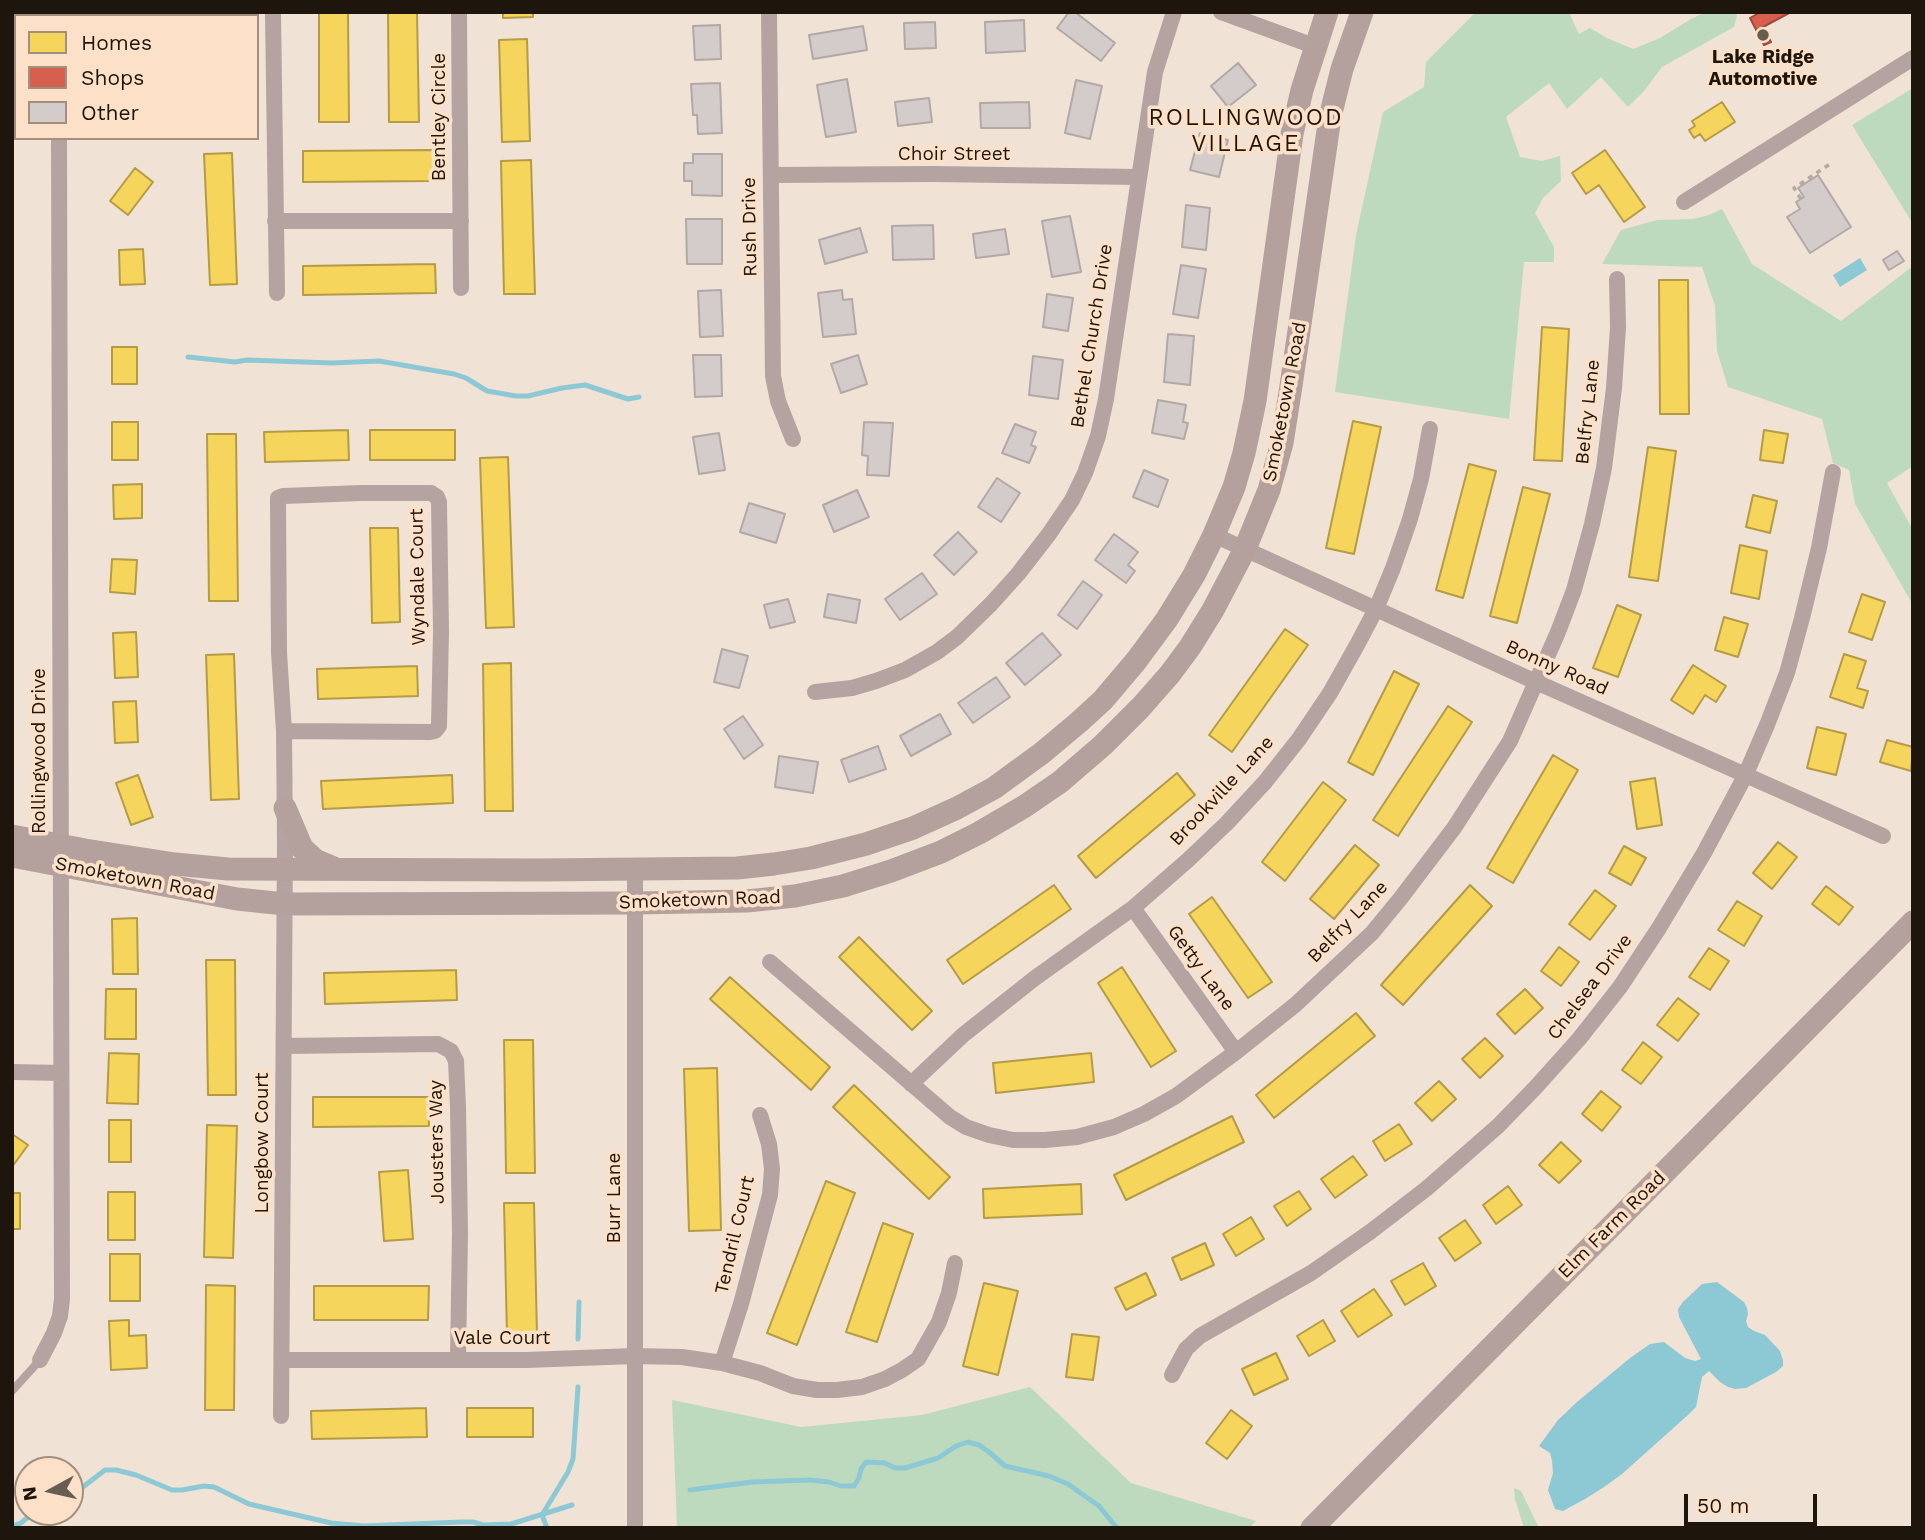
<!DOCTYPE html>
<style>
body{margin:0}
#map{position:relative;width:1925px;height:1540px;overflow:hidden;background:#f0e2d4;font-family:"Work Sans",sans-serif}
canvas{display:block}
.frame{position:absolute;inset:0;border:14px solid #1e150c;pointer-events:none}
.legend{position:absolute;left:14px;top:14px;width:245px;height:126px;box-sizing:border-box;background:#fce1c8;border:2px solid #a38f7d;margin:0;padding:9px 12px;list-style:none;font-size:21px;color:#1e150c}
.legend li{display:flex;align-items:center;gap:14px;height:35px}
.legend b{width:35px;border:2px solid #a38f7d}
.north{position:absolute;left:14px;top:1456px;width:70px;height:70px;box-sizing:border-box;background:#fce1c8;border:2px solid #a38f7d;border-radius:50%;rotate:262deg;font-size:19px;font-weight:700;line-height:28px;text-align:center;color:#1e150c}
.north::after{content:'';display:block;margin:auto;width:24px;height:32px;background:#685d52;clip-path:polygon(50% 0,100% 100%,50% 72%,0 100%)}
.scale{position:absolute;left:1684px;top:1494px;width:133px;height:32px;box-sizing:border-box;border:4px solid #1e150c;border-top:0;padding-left:9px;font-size:21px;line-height:24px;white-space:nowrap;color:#1e150c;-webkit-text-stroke:5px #fce1c8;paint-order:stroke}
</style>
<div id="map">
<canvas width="1925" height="1540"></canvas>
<div class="frame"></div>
<ul class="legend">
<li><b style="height:19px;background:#f6d55c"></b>Homes</li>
<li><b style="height:19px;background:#d6604d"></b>Shops</li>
<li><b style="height:19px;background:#d4cbcb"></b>Other</li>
</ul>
<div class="north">N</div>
<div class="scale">50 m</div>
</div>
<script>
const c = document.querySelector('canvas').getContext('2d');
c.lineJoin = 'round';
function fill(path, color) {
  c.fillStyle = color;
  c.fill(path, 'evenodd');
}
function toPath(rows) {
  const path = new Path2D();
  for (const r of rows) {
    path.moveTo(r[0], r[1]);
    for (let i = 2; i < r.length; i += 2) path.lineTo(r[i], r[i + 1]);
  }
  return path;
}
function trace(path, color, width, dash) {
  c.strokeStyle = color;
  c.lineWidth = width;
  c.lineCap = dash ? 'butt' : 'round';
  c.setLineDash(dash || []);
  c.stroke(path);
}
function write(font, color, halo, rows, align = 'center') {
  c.font = font + ' "Work Sans",sans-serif';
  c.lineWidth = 7;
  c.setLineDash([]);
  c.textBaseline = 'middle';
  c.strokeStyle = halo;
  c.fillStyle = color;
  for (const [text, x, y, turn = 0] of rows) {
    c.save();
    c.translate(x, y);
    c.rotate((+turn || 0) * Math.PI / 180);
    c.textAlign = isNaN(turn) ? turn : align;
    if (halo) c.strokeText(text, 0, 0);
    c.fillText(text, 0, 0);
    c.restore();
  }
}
fill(toPath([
 [1476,12,1575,12,1570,15,1579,34,1590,28,1607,38,1633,49,1660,38,1691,19,1706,12,1736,12,1737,16,1734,27,1662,67,1644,91,1628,107,1601,77,1567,109,1549,83,1506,117,1520,157,1542,161,1560,156,1561,181,1543,198,1535,213,1554,247,1554,262,1524,262,1509,419,1335,392,1356,235,1383,112,1424,87,1426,62],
 [1913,88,1913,224,1852,125],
 [1722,209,1752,264,1841,321,1913,266,1913,466,1887,483,1913,530,1913,605,1855,504,1849,470,1833,463,1822,419,1728,387,1717,351,1715,306,1702,267,1602,264,1621,230,1657,220,1693,219,1709,215],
 [1030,1387,1131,1483,1256,1521,1249,1528,677,1528,672,1400,801,1427,922,1415],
 [1514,1488,1521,1491,1539,1528,1524,1528,1515,1499]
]), '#bddabf');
fill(toPath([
 [1860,258,1867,270,1840,287,1833,275],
 [1717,1282,1744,1302,1747,1308,1748,1314,1746,1321,1748,1327,1754,1331,1765,1335,1780,1351,1783,1360,1783,1366,1776,1372,1746,1388,1735,1389,1728,1387,1720,1382,1709,1371,1702,1377,1696,1407,1688,1415,1622,1474,1604,1487,1585,1499,1563,1511,1555,1509,1548,1490,1553,1473,1552,1461,1550,1453,1539,1446,1558,1420,1577,1402,1630,1358,1650,1344,1664,1342,1685,1358,1695,1361,1701,1359,1679,1317,1678,1309,1683,1302,1702,1284]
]), '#8dc9d5');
const homes = toPath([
 [205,12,234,12,234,16,205,16,205,12],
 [319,12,348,12,349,122,319,122,319,12],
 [388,12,417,12,419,122,389,122,388,12],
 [503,12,533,12,533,17,503,18,503,12],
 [527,39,530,141,502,142,499,40,527,39],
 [1722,102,1735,122,1705,141,1700,134,1694,138,1689,130,1695,126,1692,121,1722,102],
 [435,150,435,181,303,182,303,151,435,150],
 [1605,150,1645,207,1624,222,1599,185,1586,194,1572,173,1605,150],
 [232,153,237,284,210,285,204,154,232,153],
 [531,160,535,294,504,294,501,161,531,160],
 [135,168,153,182,128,215,110,201,135,168],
 [143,249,145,284,120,285,119,250,143,249],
 [435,264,436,293,303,295,303,266,435,264],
 [1659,280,1688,280,1689,414,1660,414,1659,280],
 [1542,327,1569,329,1562,461,1534,460,1542,327],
 [112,347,137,347,137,384,112,384,112,347],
 [1353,421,1381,427,1354,554,1326,548,1353,421],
 [112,422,138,422,138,460,112,460,112,422],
 [348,430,349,460,265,462,264,432,348,430],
 [370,430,455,430,455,460,370,460,370,430],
 [1764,430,1788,434,1783,463,1760,460,1764,430],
 [207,434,236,434,238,601,209,601,207,434],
 [1648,447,1676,451,1658,581,1629,577,1648,447],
 [508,457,514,627,486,628,480,458,508,457],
 [1469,464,1496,471,1463,598,1436,590,1469,464],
 [142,484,142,518,114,519,113,485,142,484],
 [1523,487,1550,494,1517,623,1490,616,1523,487],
 [1753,495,1777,501,1770,533,1746,527,1753,495],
 [370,528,398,528,400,622,372,623,370,528],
 [1740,545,1767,551,1759,599,1731,593,1740,545],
 [112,559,137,560,135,594,110,592,112,559],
 [1862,594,1885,602,1872,640,1849,632,1862,594],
 [1617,605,1641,615,1618,677,1593,668,1617,605],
 [1724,617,1748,624,1738,657,1715,650,1724,617],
 [1285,629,1308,645,1232,752,1209,735,1285,629],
 [136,632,138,677,115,678,113,633,136,632],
 [234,654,239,799,211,800,206,655,234,654],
 [1844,654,1866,661,1857,688,1868,691,1863,708,1830,697,1844,654],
 [511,663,513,811,485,811,483,664,511,663],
 [1693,665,1726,686,1716,702,1705,695,1693,714,1671,700,1693,665],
 [417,666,418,696,318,699,317,669,417,666],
 [1394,671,1419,684,1373,775,1348,762,1394,671],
 [136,701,138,742,115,743,113,702,136,701],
 [1448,706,1472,722,1398,836,1373,820,1448,706],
 [1817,727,1846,734,1836,775,1807,768,1817,727],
 [1887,740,1913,747,1911,771,1880,762,1887,740],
 [1553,755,1578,770,1513,883,1487,868,1553,755],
 [1177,773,1195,795,1096,878,1078,856,1177,773],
 [138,775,153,817,131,825,116,783,138,775],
 [452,775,453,803,323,809,321,781,452,775],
 [1655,778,1662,825,1637,829,1630,782,1655,778],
 [1323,782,1346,800,1285,881,1262,862,1323,782],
 [1778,842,1797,857,1772,889,1753,873,1778,842],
 [1355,845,1379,865,1334,919,1310,899,1355,845],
 [1624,846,1646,858,1631,885,1609,873,1624,846],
 [1054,885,1071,909,963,984,947,960,1054,885],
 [1470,885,1492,906,1403,1005,1381,985,1470,885],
 [1826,886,1853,907,1839,925,1812,904,1826,886],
 [1595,890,1616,906,1590,940,1569,924,1595,890],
 [1212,897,1272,982,1248,998,1189,914,1212,897],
 [1737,901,1762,916,1744,946,1718,930,1737,901],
 [137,918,138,974,113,974,112,919,137,918],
 [859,937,932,1011,912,1030,839,957,859,937],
 [1559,947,1579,962,1561,986,1541,971,1559,947],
 [1709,948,1729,961,1710,990,1689,977,1709,948],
 [206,960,235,960,236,1095,208,1095,206,960],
 [1122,967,1176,1051,1151,1067,1098,983,1122,967],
 [456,970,457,1000,325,1004,324,973,456,970],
 [730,977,830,1067,811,1090,710,999,730,977],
 [106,989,136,989,136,1039,105,1039,106,989],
 [1525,989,1543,1008,1515,1034,1497,1014,1525,989],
 [1678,998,1699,1014,1678,1041,1657,1025,1678,998],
 [1356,1013,1375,1036,1274,1118,1256,1095,1356,1013],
 [1485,1038,1503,1056,1480,1078,1462,1059,1485,1038],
 [504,1040,533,1040,535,1173,506,1173,504,1040],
 [1643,1042,1662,1057,1641,1084,1622,1070,1643,1042],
 [109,1053,139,1054,138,1104,107,1103,109,1053],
 [1091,1053,1094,1082,996,1093,993,1063,1091,1053],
 [717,1068,721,1230,689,1231,684,1069,717,1068],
 [1439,1081,1456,1099,1432,1121,1415,1103,1439,1081],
 [854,1085,950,1177,929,1199,833,1107,854,1085],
 [1601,1091,1621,1107,1602,1131,1582,1114,1601,1091],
 [313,1097,428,1097,429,1126,313,1127,313,1097],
 [1232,1116,1244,1142,1126,1200,1114,1175,1232,1116],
 [109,1120,131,1120,131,1162,109,1162,109,1120],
 [1399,1124,1412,1144,1385,1161,1373,1141,1399,1124],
 [207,1125,237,1126,233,1258,204,1257,207,1125],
 [12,1134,28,1145,12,1167,12,1134],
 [1561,1142,1581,1161,1559,1183,1539,1165,1561,1142],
 [1353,1156,1367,1175,1335,1198,1321,1179,1353,1156],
 [408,1170,413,1239,384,1241,379,1172,408,1170],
 [826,1181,855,1193,797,1345,767,1333,826,1181],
 [1081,1184,1082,1214,984,1218,983,1189,1081,1184],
 [1508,1186,1522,1205,1496,1224,1483,1205,1508,1186],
 [1299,1191,1311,1209,1287,1226,1274,1206,1299,1191],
 [108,1192,135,1192,135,1240,108,1240,108,1192],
 [12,1193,20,1193,20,1229,12,1229,12,1193],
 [504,1203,534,1203,537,1335,507,1336,504,1203],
 [1251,1217,1264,1239,1236,1256,1223,1234,1251,1217],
 [1465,1220,1481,1243,1455,1261,1439,1238,1465,1220],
 [883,1223,913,1234,877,1342,846,1332,883,1223],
 [1205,1243,1214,1265,1181,1280,1172,1258,1205,1243],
 [110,1254,140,1254,140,1301,110,1301,110,1254],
 [1423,1263,1436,1286,1405,1305,1391,1281,1423,1263],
 [1146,1273,1156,1295,1126,1310,1115,1288,1146,1273],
 [984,1283,1018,1291,998,1375,963,1366,984,1283],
 [206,1285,235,1286,234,1410,205,1410,206,1285],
 [314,1286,429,1286,428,1320,314,1320,314,1286],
 [1374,1289,1392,1315,1358,1337,1341,1311,1374,1289],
 [129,1320,129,1336,146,1335,147,1368,111,1370,109,1321,129,1320],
 [1323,1320,1335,1341,1309,1356,1297,1336,1323,1320],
 [1072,1334,1099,1337,1093,1380,1066,1377,1072,1334],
 [1276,1353,1288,1379,1254,1395,1242,1369,1276,1353],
 [426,1408,427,1437,312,1439,311,1411,426,1408],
 [467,1408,533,1408,533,1437,467,1437,467,1408],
 [1231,1410,1252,1426,1227,1459,1206,1443,1231,1410]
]);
fill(homes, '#f6d55c');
trace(homes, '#b59b44', 2);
const shops = toPath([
 [1756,12,1791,12,1763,27,1771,42,1764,45,1750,18,1757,14,1756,12]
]);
fill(shops, '#d6604d');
trace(shops, '#9f4a3a', 2);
trace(toPath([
 [188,357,235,362,247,360,332,363,379,361,454,374,466,378,487,391,516,396,528,396,562,388,585,385,628,399,639,397],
 [578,1339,579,1302],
 [690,1490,752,1482,810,1480,829,1482,841,1486,854,1486,859,1478,861,1469,866,1462,885,1463,895,1468,905,1468,938,1458,956,1446,968,1442,979,1445,989,1452,1005,1466,1049,1476,1068,1484,1099,1506,1117,1528],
 [70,1495,79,1490,105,1470,116,1470,136,1475,172,1490,182,1490,204,1486,214,1487,249,1504,331,1523,364,1526,461,1522,473,1522,483,1525,511,1524,572,1505],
 [12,1526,21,1523,34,1512],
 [547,1528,542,1515,568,1472,573,1459,578,1387]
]), '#8dc9d5', 5);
const building = toPath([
 [1069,12,1075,12,1115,43,1101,61,1057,28,1069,12],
 [1024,20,1025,51,986,53,985,22,1024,20],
 [935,22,936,48,905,49,904,23,935,22],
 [720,25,721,59,695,60,693,26,720,25],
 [863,26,867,50,813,59,809,35,863,26],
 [1238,63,1256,85,1228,107,1211,86,1238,63],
 [847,79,856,132,826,137,817,85,847,79],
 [1076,80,1102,86,1090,139,1065,133,1076,80],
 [720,83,722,133,698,134,697,115,693,115,691,84,720,83],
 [929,98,932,122,898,126,895,102,929,98],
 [1029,102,1030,128,981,128,980,103,1029,102],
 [1200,133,1228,140,1219,177,1190,170,1200,133],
 [693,154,722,154,722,196,692,195,692,181,684,181,684,163,693,163,693,154],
 [1818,175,1851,227,1810,253,1787,217,1800,209,1796,202,1804,197,1798,188,1818,175],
 [1186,205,1210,208,1206,250,1182,247,1186,205],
 [1070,216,1081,272,1052,277,1042,221,1070,216],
 [686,219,722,219,722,264,687,264,686,219],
 [933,225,934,259,893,260,892,226,933,225],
 [860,228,867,252,825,264,819,240,860,228],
 [1005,229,1009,254,976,258,973,234,1005,229],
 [1897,251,1904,261,1889,270,1883,260,1897,251],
 [1181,265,1206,269,1198,318,1173,314,1181,265],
 [721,290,723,336,700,337,698,291,721,290],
 [842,290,843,300,852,299,856,334,823,337,818,293,842,290],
 [1047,294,1073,298,1068,331,1043,327,1047,294],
 [1168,334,1194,336,1190,385,1164,382,1168,334],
 [693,355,721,355,722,396,695,397,693,355],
 [858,355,867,384,841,393,831,364,858,355],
 [1033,356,1063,360,1058,399,1029,395,1033,356],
 [1158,400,1186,405,1183,422,1188,423,1184,439,1152,433,1158,400],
 [864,422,893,423,889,476,867,475,868,456,862,455,864,422],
 [1015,424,1036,432,1031,445,1036,447,1029,463,1002,453,1015,424],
 [719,433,725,470,699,474,693,437,719,433],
 [1144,470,1168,480,1158,507,1133,497,1144,470],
 [997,478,1020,493,1001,522,978,507,997,478],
 [857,490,869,517,834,532,823,505,857,490],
 [749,503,785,514,776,543,740,532,749,503],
 [958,532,977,552,954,575,934,555,958,532],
 [1114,534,1138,552,1128,565,1135,571,1126,583,1095,560,1114,534],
 [922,573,937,594,900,620,885,599,922,573],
 [1083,581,1102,595,1077,629,1058,615,1083,581],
 [828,594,860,600,856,623,824,617,828,594],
 [788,599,795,622,770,628,764,605,788,599],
 [1042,633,1061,655,1025,685,1006,663,1042,633],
 [722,649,748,656,739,688,714,682,722,649],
 [996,677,1010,697,973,723,958,703,996,677],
 [940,714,951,734,911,756,900,736,940,714],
 [743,716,763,745,744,759,724,729,743,716],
 [878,746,886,769,849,782,841,760,878,746],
 [779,756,818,762,813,793,775,787,779,756]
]);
fill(building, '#d4cbcb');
trace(building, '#b2a9a7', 2);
trace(toPath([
 [1801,199,1794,188,1833,162]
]), '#b8a9a4', 3.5, [5, 5]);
trace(toPath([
 [12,1391,40,1360]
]), '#b4a3a1', 8);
trace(toPath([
 [58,12,58,16],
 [273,12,277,293],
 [459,12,461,288],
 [769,12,773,376,778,401,793,439],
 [1221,12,1314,46],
 [771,175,933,174,1138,177],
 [1684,202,1913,58],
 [275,221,461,221],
 [361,493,431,493,437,497,439,502,441,631,439,726,435,731,430,732,284,731,279,652,278,498,283,496,361,493],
 [1214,535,1536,682,1883,836],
 [815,692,852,688,876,681,905,670,937,652,957,637,991,604,1018,574,1049,534,1072,500,1085,473,1098,436,1106,399,1155,72,1174,12],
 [1133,908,1236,1052],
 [770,962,950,1117,966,1127,989,1135,1013,1140,1045,1140,1077,1137,1114,1127,1144,1114,1176,1096,1236,1052,1295,1005,1372,933,1400,899,1454,828,1510,741,1558,632,1574,590,1592,524,1604,468,1614,388,1618,327,1617,279],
 [284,1046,438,1044,451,1051,456,1061,458,1107,460,1233,458,1359],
 [12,1072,61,1073],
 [911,1084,963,1035,1035,978,1133,908,1188,860,1227,823,1265,782,1299,739,1330,693,1357,645,1376,609,1393,568,1410,519,1421,479,1430,429],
 [40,1360,54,1333,60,1316,62,1299,59,138],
 [282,1360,526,1360,634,1356,682,1357,722,1363,760,1373,793,1386,817,1390,837,1390,862,1387,885,1379,902,1370,918,1359,939,1322,949,1293,955,1263],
 [722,1363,741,1304,770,1195,772,1169,769,1144,760,1115],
 [1172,1375,1186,1349,1200,1336,1311,1273,1370,1232,1426,1189,1498,1126,1535,1088,1579,1039,1620,987,1659,928,1704,853,1745,776,1767,725,1787,673,1802,618,1819,548,1833,472],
 [281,1416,285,844,284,731],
 [635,1528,635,869]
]), '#b4a3a1', 16);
trace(toPath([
 [285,808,302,848,315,860,334,868],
 [12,836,85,850,175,864,228,869,541,870,737,868,774,864,811,858,866,844,913,828,957,808,994,788,1042,753,1079,722,1103,700,1136,661,1167,619,1194,575,1214,535,1234,487,1244,453,1255,401,1292,134,1302,90,1327,12],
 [12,856,237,899,285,904,635,903,747,901,795,896,843,886,891,871,941,852,979,833,1025,806,1060,782,1103,745,1141,707,1170,674,1190,647,1213,610,1245,549,1269,490,1282,443,1291,386,1330,117,1342,69,1362,12],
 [1312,1528,1913,922]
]), '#b4a19e', 23);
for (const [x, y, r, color] of [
 [1763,35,7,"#685d52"]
]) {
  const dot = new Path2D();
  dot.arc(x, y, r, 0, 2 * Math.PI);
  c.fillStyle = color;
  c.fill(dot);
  trace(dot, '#fce1c8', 2.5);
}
write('bold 19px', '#1e150c', '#fce1c8', [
 ["Lake Ridge",1763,57],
 ["Automotive",1763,79]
]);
write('19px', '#1e150c', '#fce1c8', [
 ["Bentley Circle",439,117,-90],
 ["Choir Street",954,154],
 ["Rush Drive",750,227,-91],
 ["Bethel Church Drive",1092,336,-81],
 ["Smoketown Road",1285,402,-79],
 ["Belfry Lane",1588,412,-84],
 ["Wyndale Court",418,577,-91],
 ["Bonny Road",1557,668,24],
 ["Rollingwood Drive",39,751,-90],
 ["Brookville Lane",1222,791,-47],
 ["Smoketown Road",135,879,11],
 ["Smoketown Road",700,900,-2],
 ["Belfry Lane",1348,922,-46],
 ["Getty Lane",1201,968,54],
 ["Chelsea Drive",1590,987,-53],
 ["Jousters Way",437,1142,-91],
 ["Longbow Court",262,1143,-90],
 ["Burr Lane",614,1198,-90],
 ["Elm Farm Road",1612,1225,-45],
 ["Tendril Court",735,1235,-77],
 ["Vale Court",502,1338]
]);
c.letterSpacing = '2px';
write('23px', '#1e150c', '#fce1c8', [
 ["ROLLINGWOOD",1246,118],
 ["VILLAGE",1246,144]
]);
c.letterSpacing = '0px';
</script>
